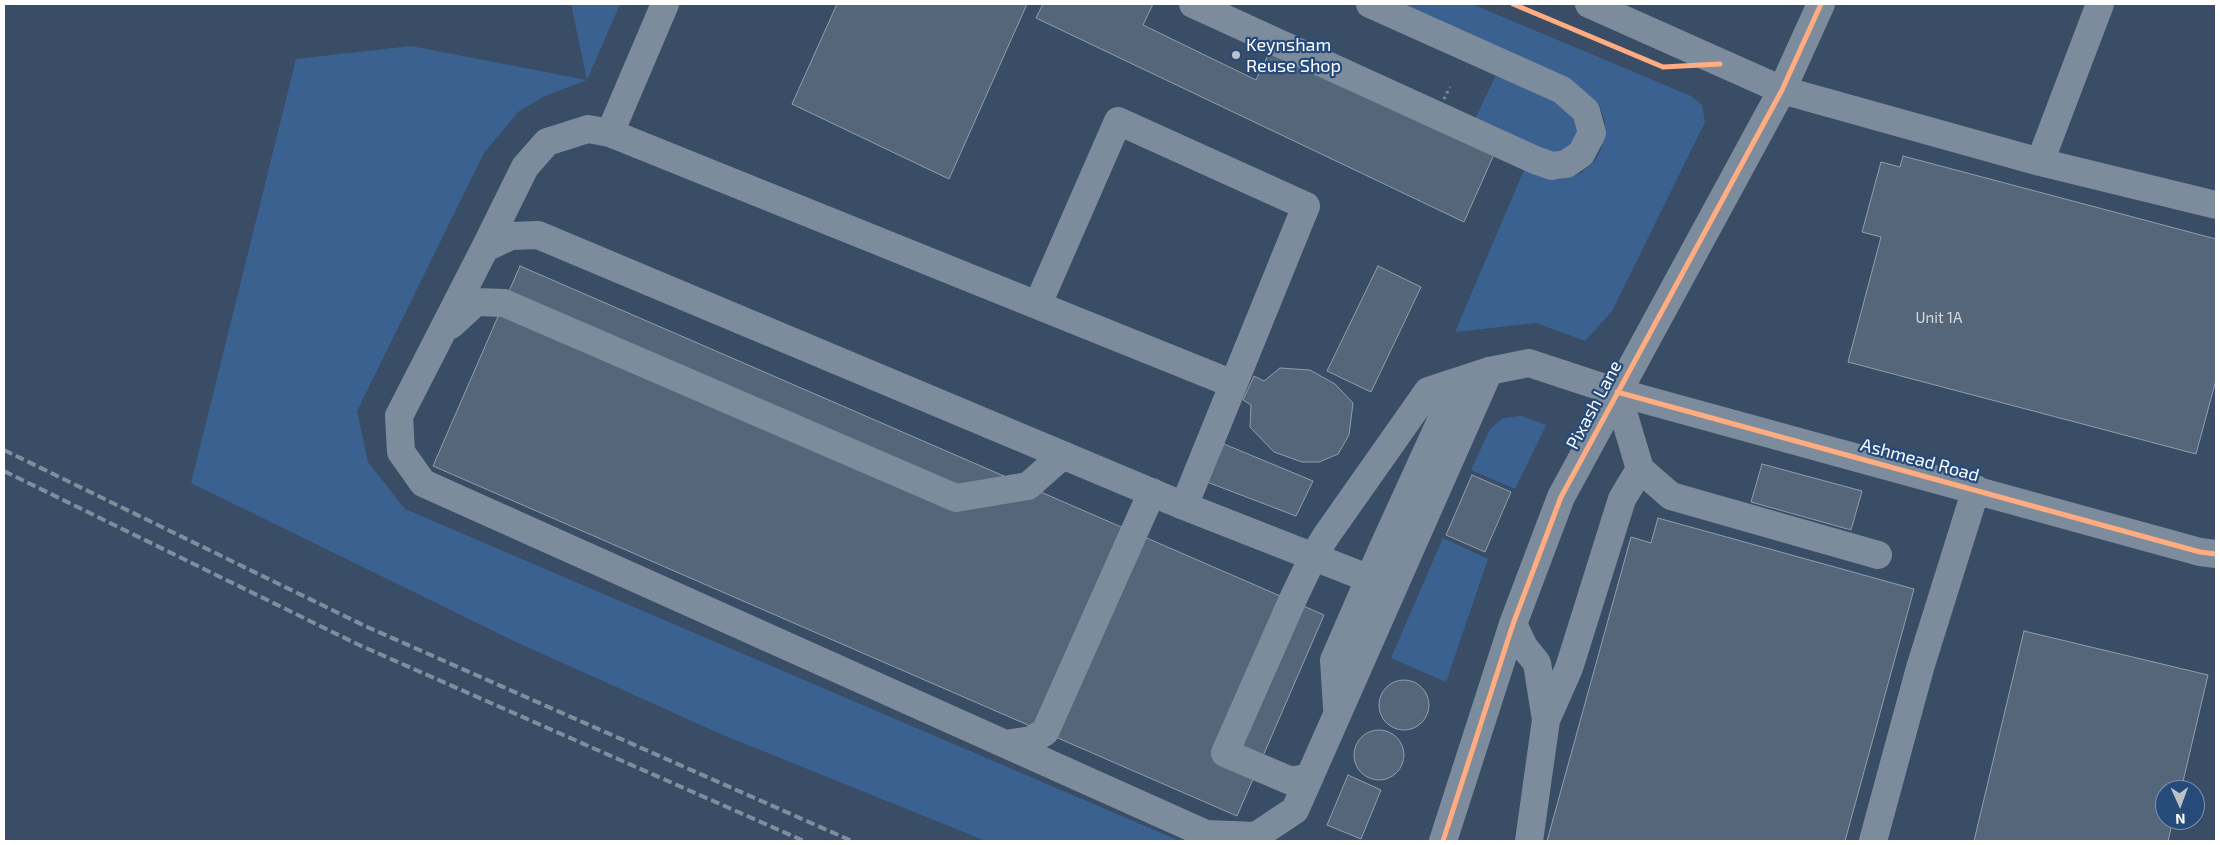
<!DOCTYPE html>
<style>
body{margin:0}
#map{position:relative;width:2220px;height:845px;overflow:hidden;background:#394d66;font-family:"Exo 2",sans-serif}
canvas{display:block}
.frame{position:absolute;inset:0;border:5px solid #fff;pointer-events:none}
.north{position:absolute;left:2155px;top:780px;width:50px;height:50px;box-sizing:border-box;background:#264a79;border:1px solid #7d92af;border-radius:50%;rotate:178deg;font-size:14px;font-weight:700;line-height:20px;text-align:center;color:#fff}
.north::after{content:'';display:block;margin:auto;width:18px;height:22px;background:#bac1c9;clip-path:polygon(50% 0,100% 100%,50% 72%,0 100%)}
</style>
<div id="map">
<canvas width="2220" height="845"></canvas>
<div class="frame"></div>
<div class="north">N</div>
</div>
<script>
const c = document.querySelector('canvas').getContext('2d');
c.lineJoin = 'round';
function fill(path, color) {
  c.fillStyle = color;
  c.fill(path, 'evenodd');
}
function toPath(rows) {
  const path = new Path2D();
  for (const r of rows) {
    if (r.length === 3) {
      path.moveTo(r[0] + r[2], r[1]);
      path.arc(r[0], r[1], r[2], 0, 2 * Math.PI);
      continue;
    }
    path.moveTo(r[0], r[1]);
    for (let i = 2; i < r.length; i += 2) path.lineTo(r[i], r[i + 1]);
  }
  return path;
}
function trace(path, color, width, dash) {
  c.strokeStyle = color;
  c.lineWidth = width;
  c.lineCap = dash ? 'butt' : 'round';
  c.setLineDash(dash || []);
  c.stroke(path);
}
function write(font, color, halo, rows, align = 'center') {
  c.font = font + ' "Exo 2",sans-serif';
  c.lineWidth = 4.5;
  c.setLineDash([]);
  c.textBaseline = 'middle';
  c.strokeStyle = halo;
  c.fillStyle = color;
  for (const [text, x, y, turn = 0] of rows) {
    c.save();
    c.translate(x, y);
    c.rotate((+turn || 0) * Math.PI / 180);
    c.textAlign = isNaN(turn) ? turn : align;
    if (halo) c.strokeText(text, 0, 0);
    c.fillText(text, 0, 0);
    c.restore();
  }
}
fill(toPath([
 [571,4,620,4,587,80,545,96,518,112,484,153,357,411,368,462,405,509,1180,841,986,841,723,735,516,642,191,483,296,59,411,46,587,80],
 [1399,4,1472,4,1691,96,1702,105,1705,122,1612,311,1585,341,1536,323,1455,332,1524,170,1544,178,1560,180,1581,173,1595,161,1601,149,1605,121,1599,104,1582,90],
 [1496,75,1559,103,1575,116,1578,133,1571,146,1558,153,1546,151,1474,121],
 [1522,416,1546,425,1515,489,1471,470,1490,429,1503,418],
 [1443,538,1488,559,1446,682,1391,658]
]), '#3a6190');
const building = toPath([
 [837,4,1027,4,949,179,792,104,837,4],
 [1043,4,1225,4,1503,134,1464,222,1036,18,1043,4],
 [1153,4,1225,4,1280,30,1256,80,1143,25,1153,4],
 [1903,156,2216,239,2216,380,2196,454,1848,362,1881,237,1862,232,1881,162,1900,167,1903,156],
 [520,266,1324,615,1237,816,433,466,520,266],
 [1378,266,1421,287,1371,392,1327,371,1378,266],
 [1280,368,1310,370,1335,384,1353,403,1349,435,1338,454,1319,462,1302,462,1274,452,1250,427,1251,405,1243,400,1254,376,1264,381,1280,368],
 [1224,444,1313,481,1296,516,1207,482,1224,444],
 [1762,464,1862,491,1851,530,1751,502,1762,464],
 [1472,475,1511,492,1485,552,1446,535,1472,475],
 [1658,518,1914,589,1845,841,1547,841,1631,537,1651,543,1658,518],
 [2024,631,2208,675,2181,790,2165,790,2165,820,2173,820,2168,841,1974,841,2024,631],
 [1404,705,25],
 [1379,755,25],
 [1348,775,1381,790,1361,839,1327,825,1348,775]
]);
fill(building, '#56667a');
trace(building, '#919dac', 1);
trace(toPath([
 [1193,4,1535,160,1552,166,1566,164,1581,154,1592,133,1586,111,1562,90,1370,4],
 [1589,4,1782,90,2040,162,2216,205],
 [610,133,665,4],
 [2040,162,2100,4],
 [485,248,525,167,547,142,588,129,610,133,1233,384],
 [1038,304,1118,121,1306,206,1184,506,1370,579],
 [451,325,476,302,504,303,956,498,1028,486,1063,455],
 [1617,392,1640,469,1671,496,1878,555],
 [1184,506,538,235,511,236,485,248,399,416,401,452,423,483,1206,834,1256,836,1295,810,1489,371],
 [1513,624,1524,647,1537,663,1546,720,1529,841],
 [1337,708,1334,660,1381,552,1459,381],
 [1546,720,1569,668,1622,499,1640,469],
 [1005,744,1031,740,1045,732,1152,492],
 [1310,777,1291,781,1225,753,1292,601,1313,557,1326,536,1428,391,1489,371,1529,363,1617,392,2200,552,2216,554],
 [1443,841,1513,624,1561,497,1782,90,1821,4],
 [1873,841,1920,668,1976,489]
]), '#7d8c9d', 28);
trace(toPath([
 [4,450,365,626,852,841],
 [4,471,357,644,804,841]
]), '#7f8d9d', 4, [9, 4]);
trace(toPath([
 [1441,105,1450,87]
]), '#7d8c9d', 3, [2.5, 4]);
trace(toPath([
 [1513,4,1663,67,1720,64],
 [1617,392,2200,552,2216,554],
 [1443,841,1513,624,1561,497,1782,90,1821,4]
]), '#ffac80', 5);
for (const [x, y, r, color] of [
 [1236,55,5,"#bac1c9"]
]) {
  const dot = new Path2D();
  dot.arc(x, y, r, 0, 2 * Math.PI);
  c.fillStyle = color;
  c.fill(dot);
  trace(dot, '#264a79', 2);
}
write('15px', '#d5d9de', null, [
 ["Unit 1A",1939,318]
]);
write('18px', '#fff', '#264a79', [
 ["Keynsham",1246,45],
 ["Reuse Shop",1246,66]
], 'left');
write('18px', '#fff', '#264a79', [
 ["Pixash Lane",1594,405,-62],
 ["Ashmead Road",1920,460,15]
]);
</script>
